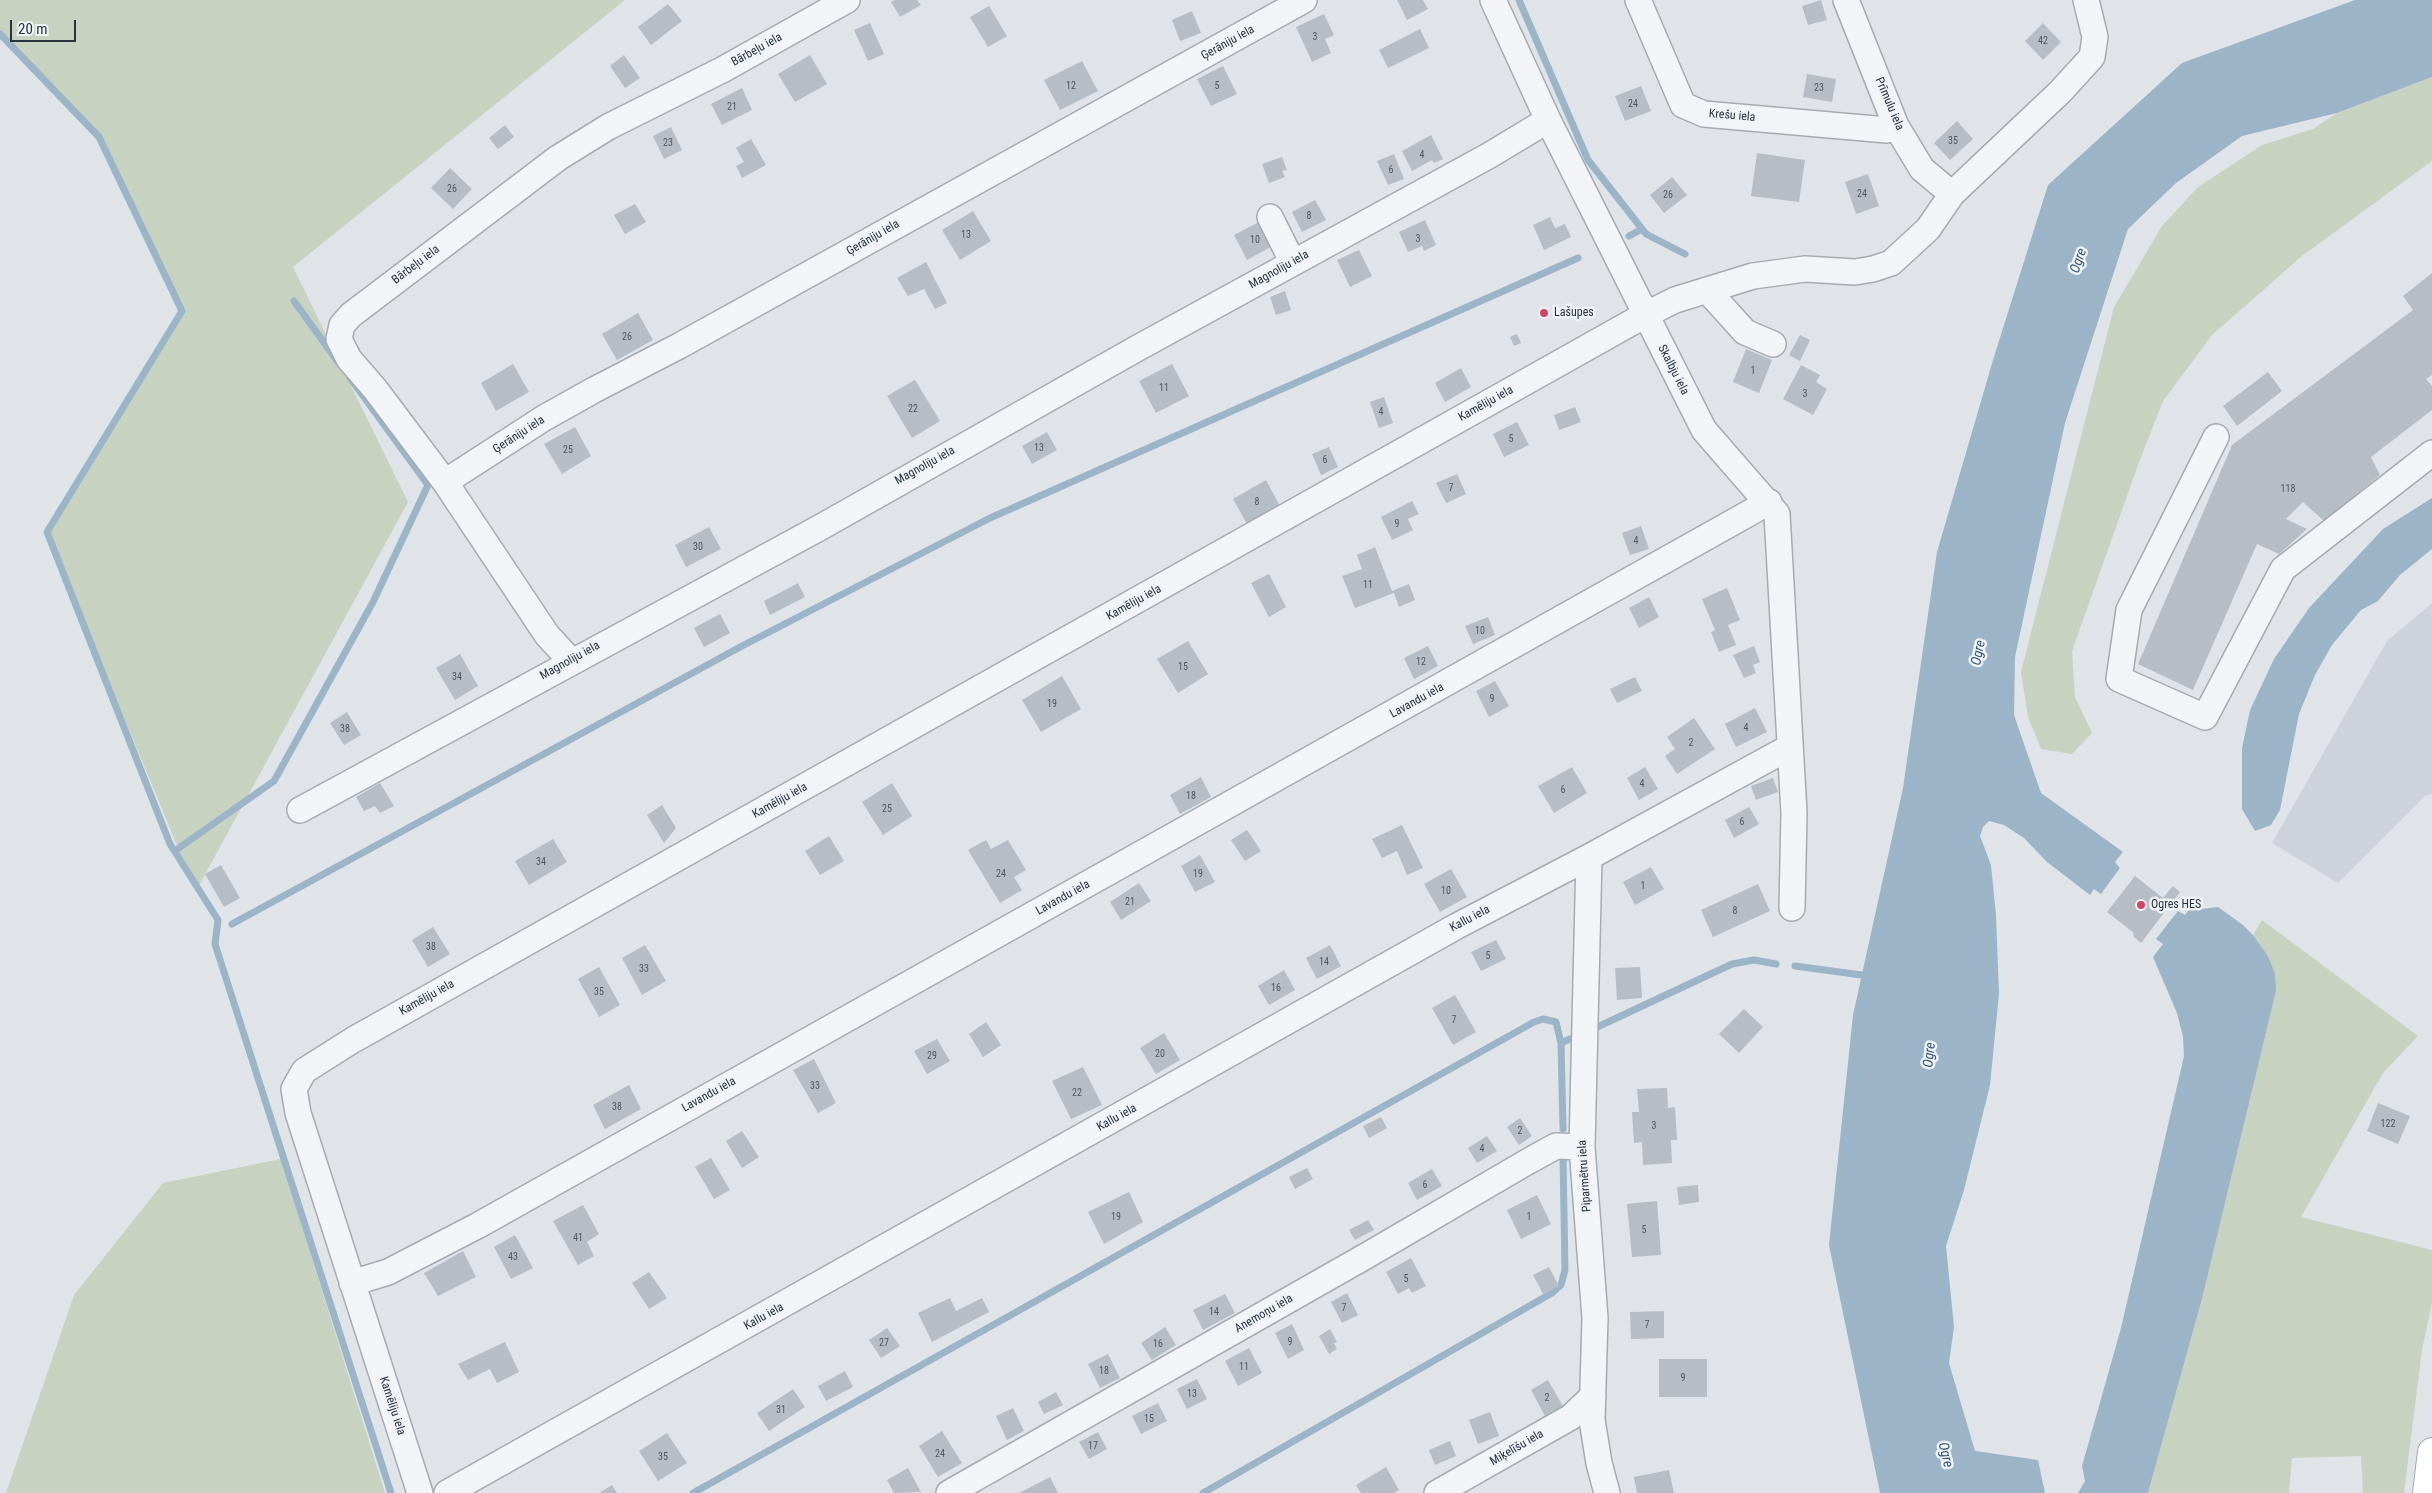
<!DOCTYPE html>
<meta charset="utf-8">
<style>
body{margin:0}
#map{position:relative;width:2432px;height:1493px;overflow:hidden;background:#e0e4e9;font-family:"Roboto Condensed",sans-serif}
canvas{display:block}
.scale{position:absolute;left:10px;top:20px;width:66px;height:22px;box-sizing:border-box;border:2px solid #293340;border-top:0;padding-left:6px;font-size:15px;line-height:18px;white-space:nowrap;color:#293340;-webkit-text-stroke:4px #eff3f6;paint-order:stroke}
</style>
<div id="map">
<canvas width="2432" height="1493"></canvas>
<div class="scale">20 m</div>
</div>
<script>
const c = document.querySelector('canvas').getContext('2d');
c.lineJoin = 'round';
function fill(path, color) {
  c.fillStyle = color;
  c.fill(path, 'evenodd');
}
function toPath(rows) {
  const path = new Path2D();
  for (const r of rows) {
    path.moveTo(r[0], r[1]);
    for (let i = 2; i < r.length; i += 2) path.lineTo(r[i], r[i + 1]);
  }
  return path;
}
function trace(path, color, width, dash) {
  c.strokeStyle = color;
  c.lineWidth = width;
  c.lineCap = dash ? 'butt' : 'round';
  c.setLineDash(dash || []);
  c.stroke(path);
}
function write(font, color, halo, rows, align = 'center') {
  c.font = font + ' "Roboto Condensed",sans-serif';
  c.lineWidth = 5;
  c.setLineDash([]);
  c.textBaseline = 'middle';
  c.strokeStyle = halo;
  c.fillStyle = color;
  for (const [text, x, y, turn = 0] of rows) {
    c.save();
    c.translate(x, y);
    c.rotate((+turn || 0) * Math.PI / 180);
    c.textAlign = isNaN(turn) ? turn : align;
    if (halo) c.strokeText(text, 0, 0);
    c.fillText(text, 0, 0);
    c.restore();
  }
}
fill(toPath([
 [2432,603,2432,794,2425,796,2338,883,2272,843,2387,641]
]), '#ced3db');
fill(toPath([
 [0,0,625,0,293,267,408,502,196,891,47,532,182,311,99,137,0,34],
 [2432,77,2432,161,2302,256,2212,335,2163,401,2138,465,2072,651,2075,697,2092,733,2072,754,2041,749,2028,717,2021,672,2114,307,2162,226,2197,188,2262,145,2313,129,2337,113],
 [2262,920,2418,1036,2383,1073,2301,1217,2432,1250,2432,1303,2422,1350,2404,1493,2363,1493,2361,1456,2292,1458,2289,1493,2148,1493,2202,1299,2276,991,2268,956,2253,935],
 [281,1159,385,1493,6,1493,74,1295,163,1183]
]), '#c7d2c1');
fill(toPath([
 [2355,0,2432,0,2432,77,2337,113,2242,136,2176,183,2128,229,2065,423,2015,657,2014,715,2041,793,2123,852,2115,862,2120,868,2101,894,2094,889,2090,895,2047,862,2024,838,2004,825,1989,821,1983,827,1980,836,1991,865,1996,915,1999,994,1990,1085,1964,1190,1946,1246,1954,1327,1949,1363,1975,1451,2038,1460,2045,1493,1880,1493,1829,1245,1853,1015,1903,788,1937,552,1993,360,2048,185,2182,63],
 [2432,498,2432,549,2400,575,2378,601,2361,610,2332,645,2315,675,2299,714,2280,810,2271,825,2255,831,2242,809,2242,748,2250,710,2274,659,2309,608,2383,529],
 [2193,904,2201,909,2218,907,2243,925,2253,935,2268,956,2275,974,2276,991,2202,1299,2148,1493,2078,1493,2085,1481,2082,1466,2121,1328,2184,1056,2183,1037,2177,1013,2153,957,2163,944,2156,939,2178,911,2185,915]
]), '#9bb4c8');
trace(toPath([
 [1519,0,1588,160,1646,234,1685,254],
 [0,34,99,137,182,311,47,532,170,844,218,920,215,944,391,1493],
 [1629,236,1642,229],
 [294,301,338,362],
 [176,853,176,850,274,781,373,602,428,485,350,378],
 [232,924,742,646,990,518,1578,258],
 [1795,966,1869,976],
 [1591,1030,1732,964,1754,960,1776,964],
 [1561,1043,1570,1039],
 [693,1493,1534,1022,1543,1019,1556,1022,1561,1043,1563,1129],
 [1203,1493,1552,1293,1561,1285,1565,1270,1563,1157]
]), '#9bb4c8', 7);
fill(toPath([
 [895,0,917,0,921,5,900,17,891,2],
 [1397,0,1423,0,1428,9,1407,20],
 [1821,0,1827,20,1808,25,1802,6],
 [668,4,682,21,651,45,638,27],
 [989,6,1007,36,988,47,970,17],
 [1192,11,1201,33,1180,41,1172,20],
 [1324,14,1334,35,1325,39,1331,53,1312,62,1296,27],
 [870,23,884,54,868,61,854,30],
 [2043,23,2061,42,2043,60,2025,41],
 [1420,29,1429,48,1388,68,1379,50],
 [624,55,640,78,625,88,610,66],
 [810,55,827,84,795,102,778,74],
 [1082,61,1098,91,1060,110,1044,80],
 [1223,66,1237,94,1211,106,1197,79],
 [1807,74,1836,79,1832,102,1803,97],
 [1641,86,1651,111,1625,121,1615,96],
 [742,88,752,110,722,125,711,104],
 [1957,121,1973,139,1950,160,1934,143],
 [505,125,514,137,498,149,489,138],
 [671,127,682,150,664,159,653,136],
 [1431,135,1443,159,1434,163,1432,160,1412,171,1402,151],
 [751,139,766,165,742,178,736,166,744,162,736,148],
 [1757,153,1805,160,1799,202,1751,196],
 [1394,154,1404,179,1388,185,1377,161],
 [1282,157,1287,170,1282,171,1285,177,1269,183,1262,164],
 [450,168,472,189,453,209,431,188],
 [1868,174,1879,206,1856,214,1845,182],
 [1672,177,1687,195,1664,213,1650,195],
 [1315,200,1326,220,1302,232,1292,212],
 [635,204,646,222,625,234,614,215],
 [973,211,991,241,960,260,942,230],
 [1550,217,1555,228,1565,224,1571,237,1544,250,1533,225],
 [1263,220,1276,244,1247,260,1234,235],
 [1425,220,1436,245,1424,251,1422,246,1408,252,1399,232],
 [1359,250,1372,276,1350,287,1337,260],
 [926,262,947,303,935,309,924,289,908,296,897,278],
 [2432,273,2432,375,2426,379,2432,386,2432,410,2371,457,2380,475,2324,521,2303,502,2286,519,2307,529,2279,554,2257,544,2193,690,2138,664,2232,445,2413,310,2403,296],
 [1285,291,1291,310,1276,315,1270,297],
 [638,313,653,340,617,360,602,334],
 [1517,334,1521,343,1514,346,1510,337],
 [1800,335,1810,340,1800,361,1789,355],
 [1746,349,1772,360,1759,393,1733,382],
 [513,364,529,392,496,411,481,383],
 [1172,364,1189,396,1156,413,1139,381],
 [1801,365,1820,375,1816,382,1827,389,1813,415,1783,399],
 [1461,368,1471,387,1445,402,1435,383],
 [2268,372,2282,391,2237,426,2223,406],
 [915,380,940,421,912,438,887,396],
 [1384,397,1393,423,1379,428,1370,402],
 [1575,407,1581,422,1559,430,1554,415],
 [1517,422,1529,445,1504,457,1493,434],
 [575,427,591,456,562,474,544,444],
 [1047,432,1057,450,1032,464,1022,446],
 [1329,447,1338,467,1321,475,1312,454],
 [1457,474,1466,494,1446,503,1436,483],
 [1266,480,1280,506,1247,524,1233,499],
 [1412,501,1419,514,1408,519,1413,530,1392,540,1381,517],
 [1641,526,1649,549,1630,555,1622,533],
 [709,527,721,549,686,567,675,545],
 [1375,547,1392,591,1409,584,1415,600,1399,607,1394,593,1355,608,1342,576,1362,569,1357,555],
 [1269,574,1286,607,1269,617,1251,583],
 [798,583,805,597,770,615,764,601],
 [1727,588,1740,620,1728,625,1736,645,1719,652,1711,632,1715,630,1702,599],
 [1649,597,1659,617,1639,628,1629,608],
 [720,614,730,633,704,647,694,628],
 [1488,617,1495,635,1473,644,1465,626],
 [1188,641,1208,674,1178,693,1157,659],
 [1428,646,1438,666,1414,679,1404,658],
 [1754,646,1760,662,1753,665,1756,673,1744,678,1733,655],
 [460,654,478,686,455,700,436,668],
 [1062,676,1081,709,1041,732,1022,700],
 [1635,677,1642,691,1617,703,1610,689],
 [1495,681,1509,706,1489,717,1476,691],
 [1755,708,1767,732,1736,747,1725,724],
 [347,712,361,735,344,745,330,723],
 [1694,718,1715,749,1677,774,1665,756,1675,749,1667,737],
 [1572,767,1587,793,1554,813,1538,786],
 [1645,767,1658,789,1639,800,1627,778],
 [1201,777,1211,797,1180,814,1170,795],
 [1773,778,1778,792,1756,800,1751,786],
 [380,783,394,806,380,813,375,806,364,811,356,797],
 [892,783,912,816,883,835,862,802],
 [662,805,676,828,664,843,647,815],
 [1749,807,1759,824,1734,838,1725,820],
 [1402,825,1423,868,1407,875,1397,851,1382,858,1372,839],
 [1247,830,1261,851,1245,861,1231,840],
 [829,836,844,861,820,875,805,851],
 [553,839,567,862,529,885,515,861],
 [986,840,991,849,1008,840,1026,870,1014,877,1022,890,1000,903,968,850],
 [1200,855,1215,882,1195,892,1181,866],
 [221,865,240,898,224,907,205,874],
 [1651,867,1664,889,1635,905,1623,882],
 [1451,869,1467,897,1440,912,1424,884],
 [2135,876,2163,898,2173,886,2180,892,2141,943,2133,936,2134,933,2107,912],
 [1139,883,1151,901,1121,920,1110,902],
 [1758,884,1770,911,1713,937,1701,910],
 [433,927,450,954,428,967,412,940],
 [1496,940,1506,959,1481,971,1471,952],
 [645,945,666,981,642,995,622,958],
 [1330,945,1341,966,1317,979,1306,958],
 [599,967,620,1005,599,1017,578,979],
 [1640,967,1642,998,1617,1000,1615,968],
 [1284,970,1295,990,1269,1005,1258,986],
 [1455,995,1476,1032,1453,1045,1432,1008],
 [1744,1009,1763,1027,1739,1053,1719,1034],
 [986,1022,1001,1045,983,1057,969,1034],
 [1164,1033,1180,1060,1156,1074,1140,1048],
 [937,1039,950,1061,927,1074,914,1051],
 [814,1059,836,1103,818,1113,793,1070],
 [1083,1067,1102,1105,1071,1119,1052,1081],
 [629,1085,641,1109,605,1129,593,1105],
 [1667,1088,1668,1108,1675,1107,1677,1140,1671,1140,1672,1163,1643,1165,1642,1142,1634,1143,1632,1112,1639,1112,1637,1089],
 [2378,1103,2410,1116,2398,1144,2367,1131],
 [1381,1117,1387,1128,1369,1138,1363,1126],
 [1520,1118,1532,1136,1519,1145,1507,1127],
 [742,1131,759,1157,742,1168,726,1141],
 [1487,1136,1497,1151,1477,1163,1468,1148],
 [711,1158,730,1190,714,1199,695,1167],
 [1307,1168,1313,1179,1295,1189,1289,1177],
 [1432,1169,1442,1186,1417,1200,1408,1183],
 [1698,1185,1699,1202,1679,1205,1677,1187],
 [1129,1192,1143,1222,1104,1244,1088,1212],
 [1537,1195,1551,1224,1521,1239,1507,1210],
 [1657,1201,1661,1255,1632,1257,1627,1204],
 [583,1205,599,1234,587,1242,594,1256,578,1265,553,1221],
 [1368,1220,1374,1230,1355,1240,1349,1230],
 [515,1235,533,1268,511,1279,494,1247],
 [463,1251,476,1277,438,1296,424,1273],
 [1411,1258,1426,1286,1412,1293,1409,1288,1398,1294,1386,1272],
 [1549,1267,1559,1286,1543,1294,1533,1275],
 [649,1272,667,1298,649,1309,632,1283],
 [1347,1293,1358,1315,1342,1323,1331,1302],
 [1225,1294,1235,1313,1203,1330,1193,1310],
 [950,1298,956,1311,982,1298,989,1312,932,1342,918,1313],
 [1664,1311,1664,1338,1631,1339,1630,1312],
 [1292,1324,1304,1350,1288,1359,1275,1333],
 [1165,1327,1176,1345,1152,1360,1141,1343],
 [887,1328,900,1346,881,1358,869,1340],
 [1330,1329,1337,1342,1334,1343,1337,1349,1329,1354,1319,1336],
 [505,1342,519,1372,497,1383,490,1369,468,1380,458,1364],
 [1249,1348,1262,1373,1238,1386,1225,1361],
 [1108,1354,1120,1378,1100,1388,1088,1364],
 [1659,1359,1707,1359,1707,1397,1659,1397],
 [845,1371,853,1387,826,1401,818,1386],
 [1197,1379,1207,1399,1187,1409,1177,1389],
 [1548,1380,1563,1406,1545,1416,1531,1390],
 [793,1389,805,1407,769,1431,757,1413],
 [1056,1392,1063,1405,1044,1414,1038,1402],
 [1158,1403,1167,1421,1141,1434,1132,1416],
 [1013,1408,1024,1431,1007,1440,996,1416],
 [1490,1412,1499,1436,1478,1444,1469,1420],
 [942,1431,962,1463,938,1477,919,1446],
 [1098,1432,1107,1449,1089,1459,1079,1442],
 [667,1433,687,1463,658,1481,639,1451],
 [1450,1441,1456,1456,1435,1465,1429,1450],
 [1386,1467,1399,1490,1394,1493,1361,1493,1356,1485],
 [908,1468,921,1492,894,1493,887,1480],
 [1669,1470,1674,1493,1637,1493,1634,1477],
 [1050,1477,1058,1493,1019,1493],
 [612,1485,617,1493,599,1493]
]), '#b7bdc5');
const minor = toPath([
 [1493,0,1548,120,1704,430,1777,514,1794,813,1792,908],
 [1638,0,1683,105,1704,114,1887,130,1896,126],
 [1846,0,1896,126,1922,169,1952,194],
 [1270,217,1293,263],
 [1707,290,1745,332,1773,344],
 [2216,437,2129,610,2119,679,2205,717,2283,569,2432,453],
 [445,482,544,418,594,390,679,346,1304,0],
 [571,661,547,635,445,482,375,389,349,359,339,339,342,325,351,315,558,158,608,127,722,70,847,0],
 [300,810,821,527,1136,349,1490,155,1548,120],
 [1589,857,1582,1147,1595,1318,1592,1420,1599,1463,1607,1493],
 [352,1283,388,1272,477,1226,1769,502],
 [420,1493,298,1113,294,1089,304,1071,353,1040,1645,315,1675,300,1753,276,1805,269,1855,272,1873,269,1891,263,1928,229,1952,194,2060,92,2092,57,2095,37,2086,0],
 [447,1493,1457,926,1589,857,1790,747],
 [949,1493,1366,1256,1527,1162,1556,1146,1582,1147],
 [1437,1493,1571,1417,1593,1396]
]);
const major = toPath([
 [2427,1493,2432,1452]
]);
trace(minor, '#a5abb3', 28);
trace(major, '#9fa9b4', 30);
trace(minor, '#f3f4f7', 25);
trace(major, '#fff', 28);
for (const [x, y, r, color] of [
 [1544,313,5,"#cc4763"],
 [2141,905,5,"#cc4763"]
]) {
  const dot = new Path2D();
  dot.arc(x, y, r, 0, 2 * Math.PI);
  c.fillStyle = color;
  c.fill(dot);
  trace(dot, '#eff3f6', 2);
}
write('10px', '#4c5661', null, [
 ["3",1315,37],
 ["42",2043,41],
 ["12",1071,86],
 ["5",1217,86],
 ["23",1819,88],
 ["24",1633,104],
 ["21",732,107],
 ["35",1953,141],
 ["23",668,143],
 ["4",1422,155],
 ["6",1391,170],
 ["26",452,189],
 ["24",1862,194],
 ["26",1668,195],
 ["8",1309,216],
 ["13",966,235],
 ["3",1418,239],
 ["10",1255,240],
 ["26",627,337],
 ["1",1753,371],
 ["11",1164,388],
 ["3",1805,394],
 ["22",913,409],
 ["4",1381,412],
 ["5",1511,439],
 ["13",1039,448],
 ["25",568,450],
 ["6",1325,460],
 ["7",1451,488],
 ["118",2288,489],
 ["8",1257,502],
 ["9",1397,524],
 ["4",1636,541],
 ["30",698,547],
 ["11",1368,585],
 ["10",1480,631],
 ["12",1421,662],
 ["15",1183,667],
 ["34",457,677],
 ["9",1492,699],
 ["19",1052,704],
 ["4",1746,728],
 ["38",345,729],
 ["2",1691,743],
 ["4",1642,784],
 ["6",1563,790],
 ["18",1191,796],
 ["25",887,809],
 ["6",1742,822],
 ["34",541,862],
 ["24",1001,874],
 ["19",1198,874],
 ["1",1643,886],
 ["10",1446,891],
 ["21",1130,902],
 ["8",1735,911],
 ["38",431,947],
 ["5",1488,956],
 ["14",1324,962],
 ["33",644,969],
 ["16",1276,988],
 ["35",599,992],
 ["7",1454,1020],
 ["20",1160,1054],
 ["29",932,1056],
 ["33",815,1086],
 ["22",1077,1093],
 ["38",617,1107],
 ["122",2388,1124],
 ["3",1654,1126],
 ["2",1520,1131],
 ["4",1482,1149],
 ["6",1425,1185],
 ["19",1116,1217],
 ["1",1529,1217],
 ["5",1644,1230],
 ["41",578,1238],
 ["43",513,1257],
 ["5",1406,1279],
 ["7",1344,1308],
 ["14",1214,1312],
 ["7",1647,1325],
 ["9",1290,1342],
 ["27",884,1343],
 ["16",1158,1344],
 ["11",1244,1367],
 ["18",1104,1371],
 ["9",1683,1378],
 ["13",1192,1394],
 ["2",1547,1398],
 ["31",781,1410],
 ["15",1149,1419],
 ["17",1093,1446],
 ["24",940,1454],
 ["35",663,1457]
]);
write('12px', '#293340', '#eff3f6', [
 ["Ģerāniju iela",1228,43,-29],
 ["Bārbeļu iela",757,50,-29],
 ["Prīmulu iela",1889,104,67],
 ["Krešu iela",1732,116,5],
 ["Ģerāniju iela",873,238,-30],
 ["Bārbeļu iela",416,265,-37],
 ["Magnoliju iela",1279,270,-29],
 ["Skalbju iela",1673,370,63],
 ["Kamēliju iela",1486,404,-29],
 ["Ģerāniju iela",519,435,-33],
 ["Magnoliju iela",925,466,-29],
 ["Kamēliju iela",1134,603,-29],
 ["Magnoliju iela",570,661,-29],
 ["Lavandu iela",1417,701,-29],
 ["Kamēliju iela",780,801,-29],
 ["Lavandu iela",1063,898,-29],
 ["Kallu iela",1470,919,-28],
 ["Kamēliju iela",427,998,-29],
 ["Lavandu iela",709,1095,-29],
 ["Kallu iela",1117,1118,-29],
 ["Piparmētru iela",1585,1176,-94],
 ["Anemoņu iela",1264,1314,-30],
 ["Kallu iela",764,1317,-29],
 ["Kamēliju iela",392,1406,72],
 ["Miķelīšu iela",1517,1448,-30]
]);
write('12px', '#293340', '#eff3f6', [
 ["Lašupes",1554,313],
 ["Ogres HES",2151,905]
], 'left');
write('italic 14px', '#345473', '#eff3f6', [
 ["Ogre",2079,261,-71],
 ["Ogre",1979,653,-79],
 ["Ogre",1930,1055,-84],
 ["Ogre",1945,1455,76]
]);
</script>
